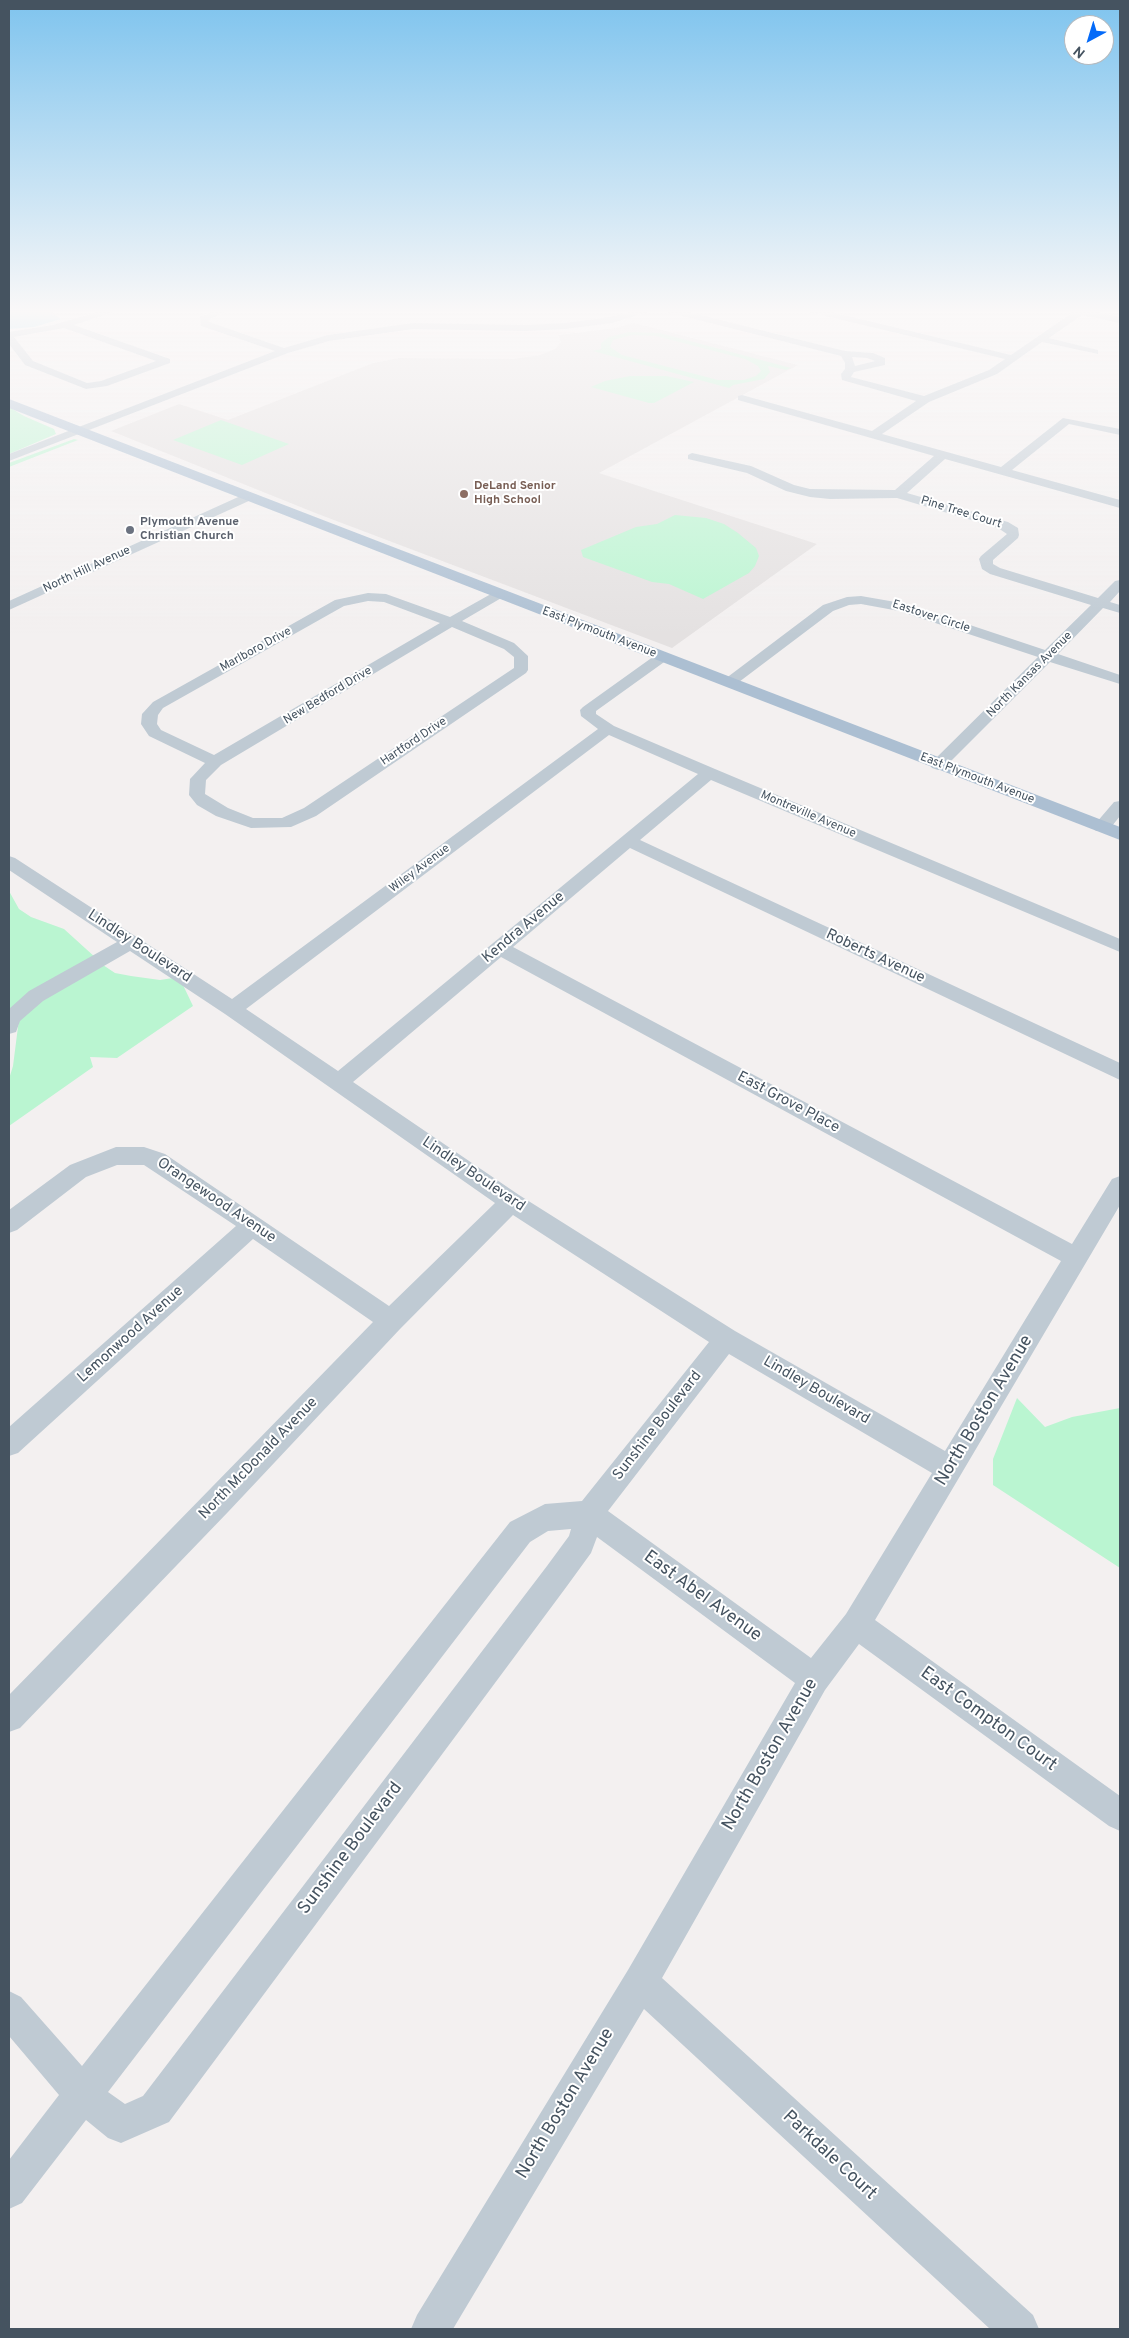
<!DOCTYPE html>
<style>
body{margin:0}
#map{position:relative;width:1129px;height:2338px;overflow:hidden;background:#f3f0f0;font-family:Overpass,sans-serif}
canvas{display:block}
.frame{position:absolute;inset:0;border:10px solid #455360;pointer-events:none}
.north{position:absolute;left:1064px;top:15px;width:50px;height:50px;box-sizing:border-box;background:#fff;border:1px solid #b5babf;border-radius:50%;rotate:219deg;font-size:14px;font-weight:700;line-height:20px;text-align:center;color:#455360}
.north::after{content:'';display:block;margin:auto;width:18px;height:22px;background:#046af8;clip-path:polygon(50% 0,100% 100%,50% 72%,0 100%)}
</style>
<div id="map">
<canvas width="1129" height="2338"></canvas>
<div class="frame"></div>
<div class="north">N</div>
</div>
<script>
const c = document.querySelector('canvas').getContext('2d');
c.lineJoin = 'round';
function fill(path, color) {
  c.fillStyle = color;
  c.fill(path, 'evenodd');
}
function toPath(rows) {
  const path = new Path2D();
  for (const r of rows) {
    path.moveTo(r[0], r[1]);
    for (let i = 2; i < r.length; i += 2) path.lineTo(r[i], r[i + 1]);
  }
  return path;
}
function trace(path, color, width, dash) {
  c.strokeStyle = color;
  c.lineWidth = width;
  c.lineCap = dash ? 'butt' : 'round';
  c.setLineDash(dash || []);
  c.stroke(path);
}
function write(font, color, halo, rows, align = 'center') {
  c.font = font + ' Overpass,sans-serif';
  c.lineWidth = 4;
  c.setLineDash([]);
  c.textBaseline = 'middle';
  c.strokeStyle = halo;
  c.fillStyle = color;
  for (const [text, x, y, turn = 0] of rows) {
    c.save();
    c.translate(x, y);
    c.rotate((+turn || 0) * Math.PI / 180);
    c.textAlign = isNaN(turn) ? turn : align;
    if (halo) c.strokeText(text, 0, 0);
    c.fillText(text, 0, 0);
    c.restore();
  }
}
fill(toPath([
 [634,323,798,365,599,473,817,544,672,648,318,514,111,431,179,404,228,420,373,363,399,358,513,359,540,355,555,349,561,342,558,335,616,328]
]), '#e4e1e1');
fill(toPath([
 [629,332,660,333,791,368,786,370,768,366,770,372,764,379,733,385,729,388,593,351,601,349,601,343,609,337],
 [632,335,656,336,745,359,758,366,761,371,756,376,744,380,718,380,622,355,610,347,613,340],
 [630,376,666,376,694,382,654,403,649,403,591,387,605,381],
 [9,407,24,416,54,429,56,434,9,454],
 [221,420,289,444,242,465,173,440],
 [74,439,78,440,9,467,9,463],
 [675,515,706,518,724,524,738,533,756,548,759,556,755,566,749,573,703,599,669,584,652,582,583,557,581,550,636,527,657,524],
 [9,891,19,909,31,917,64,929,96,958,31,994,9,1014],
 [103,965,115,973,131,976,160,980,173,978,183,985,193,1006,117,1058,90,1057,93,1067,9,1126,9,1079,13,1066,19,1019,41,999],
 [1017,1398,1045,1427,1072,1417,1120,1408,1120,1568,993,1485,993,1459]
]), '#baf5d1');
fill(toPath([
 [14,309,62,309,51,313,61,319,34,327,9,329,9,310]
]), '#82dcf6');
fill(toPath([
 [108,309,122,309,74,325,170,359,170,363,107,386,86,389,25,365,9,344,9,332,53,325,108,309],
 [64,328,156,361,101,381,87,383,33,361,14,337,64,328],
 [219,309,231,309,208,320,209,322,284,348,328,335,413,323,526,325,565,323,611,317,643,309,657,309,612,323,565,329,526,331,413,329,329,341,288,353,9,461,9,454,275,351,201,326,200,317,219,309],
 [662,309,676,309,845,351,873,353,885,358,885,365,854,372,851,377,924,396,989,370,1005,359,805,311,804,309,818,309,1011,355,1072,313,1065,309,1083,309,1120,317,1120,323,1082,315,1049,338,1098,350,1098,354,1042,342,997,374,929,402,882,434,1001,467,1063,418,1120,429,1120,435,1069,424,1012,470,1120,500,1120,508,945,459,907,493,1008,522,1018,528,1019,535,1018,538,993,560,993,564,1000,568,1098,598,1115,581,1120,580,1120,591,1110,602,1120,605,1120,613,1103,608,1058,654,1120,675,1120,684,1050,662,944,768,938,770,932,768,930,765,932,762,1038,657,899,611,861,604,849,605,833,611,735,685,725,685,722,682,725,679,823,605,847,597,861,596,907,604,1045,650,1091,605,990,574,982,569,979,559,981,556,1007,534,998,528,897,498,830,499,810,497,786,491,747,473,688,459,688,455,692,453,751,466,794,485,810,489,895,490,934,456,738,400,738,396,742,395,872,431,916,401,842,380,841,374,845,369,845,363,841,356,663,311,662,309],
 [852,357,867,358,875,361,855,366,852,357],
 [247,493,253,497,251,500,9,610,9,601,247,493],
 [498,590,505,594,503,597,462,621,514,643,528,656,528,670,526,673,316,816,291,827,251,828,216,816,197,805,189,795,190,779,205,763,149,736,141,724,142,714,153,702,335,600,368,593,386,594,450,617,498,590],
 [368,601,384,602,440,623,214,755,161,730,157,724,158,715,163,708,344,606,368,601],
 [452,627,504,649,514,657,514,668,304,808,282,818,253,818,228,808,205,794,206,780,221,765,452,627],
 [662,653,669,657,667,660,596,711,596,714,614,726,715,769,1120,939,1120,952,711,780,640,840,1120,1063,1120,1080,630,848,513,947,1072,1244,1112,1179,1120,1176,1120,1205,875,1620,1120,1796,1120,1831,1109,1826,859,1644,825,1690,662,1978,1033,2315,1039,2329,990,2329,644,2009,453,2329,411,2329,417,2315,628,1970,795,1683,597,1537,591,1553,567,1586,169,2122,121,2143,108,2138,86,2120,22,2203,9,2209,9,2160,59,2095,9,2036,9,1991,21,1997,82,2066,510,1522,545,1504,582,1501,709,1342,513,1215,400,1329,228,1512,20,1728,9,1732,9,1695,373,1322,253,1239,18,1453,9,1456,9,1427,236,1226,144,1165,117,1165,86,1177,17,1230,9,1233,9,1210,70,1165,116,1147,144,1147,165,1154,389,1306,495,1203,225,1014,130,951,43,1001,20,1021,16,1032,9,1034,9,1009,29,991,117,942,9,870,9,856,15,858,232,999,598,729,581,716,580,710,583,707,657,654,662,653],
 [609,735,698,774,338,1071,246,1009,609,735],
 [501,957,1061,1261,945,1451,735,1331,519,1195,353,1082,501,957],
 [729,1354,932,1473,846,1614,811,1658,608,1511,729,1354],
 [571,1529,569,1536,547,1566,143,2096,125,2104,108,2092,530,1542,548,1531,571,1529],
 [1120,801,1120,816,1108,831,1096,831,1093,827,1096,823,1114,802,1120,801]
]), '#bfcad3');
fill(toPath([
 [9,399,1120,827,1120,840,9,408,9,399]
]), '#acbfd2');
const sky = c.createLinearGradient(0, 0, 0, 636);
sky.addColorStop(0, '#7fc4ee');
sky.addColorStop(0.49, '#faf8f8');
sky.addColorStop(1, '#faf8f800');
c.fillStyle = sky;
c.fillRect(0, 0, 1129, 636);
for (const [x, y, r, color] of [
 [464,494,5,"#8d6e63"],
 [130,530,5,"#6b7280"]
]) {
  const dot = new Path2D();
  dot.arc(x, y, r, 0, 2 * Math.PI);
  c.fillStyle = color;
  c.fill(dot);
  trace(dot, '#fff', 2);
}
write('bold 12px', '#785e54', '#fff', [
 ["DeLand Senior",474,487],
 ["High School",474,501]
], 'left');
write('12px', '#455360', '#fff', [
 ["Pine Tree Court",961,513,17],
 ["North Hill Avenue",87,570,-25],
 ["Eastover Circle",931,617,18],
 ["East Plymouth Avenue",599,633,21],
 ["Marlboro Drive",256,650,-29],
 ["North Kansas Avenue",1030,675,-45],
 ["New Bedford Drive",328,696,-31],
 ["Hartford Drive",414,742,-34],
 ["East Plymouth Avenue",977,779,21],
 ["Montreville Avenue",808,815,23],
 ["Wiley Avenue",420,869,-37]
]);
write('bold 12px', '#5b616d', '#fff', [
 ["Plymouth Avenue",140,523],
 ["Christian Church",140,537]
], 'left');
write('15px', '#455360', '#fff', [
 ["Kendra Avenue",524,928,-40],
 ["Lindley Boulevard",139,947,33],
 ["Roberts Avenue",875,957,25],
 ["East Grove Place",788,1103,28],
 ["Lindley Boulevard",473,1175,34],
 ["Orangewood Avenue",216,1201,34],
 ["Lemonwood Avenue",131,1335,-42],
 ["Lindley Boulevard",816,1391,30],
 ["Sunshine Boulevard",658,1426,-52],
 ["North McDonald Avenue",259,1459,-46]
]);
write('18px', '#455360', '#fff', [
 ["North Boston Avenue",985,1411,-59],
 ["East Abel Avenue",702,1597,36],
 ["East Compton Court",988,1720,36],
 ["North Boston Avenue",771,1755,-60],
 ["Sunshine Boulevard",351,1849,-53],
 ["North Boston Avenue",566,2104,-59],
 ["Parkdale Court",829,2156,43]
]);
</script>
